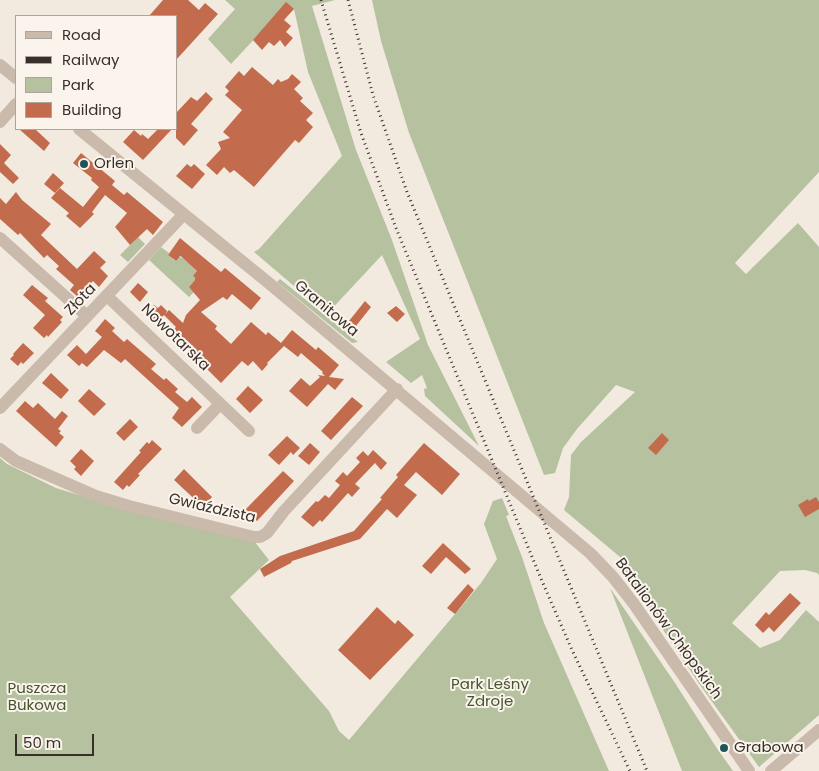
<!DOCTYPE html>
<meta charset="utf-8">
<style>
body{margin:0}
#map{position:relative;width:819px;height:771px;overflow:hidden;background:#f2eadf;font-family:Poppins,sans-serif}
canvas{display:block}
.legend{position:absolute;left:15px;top:15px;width:162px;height:115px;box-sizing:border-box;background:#faf4ec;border:1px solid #aca59e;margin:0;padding:6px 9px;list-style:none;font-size:15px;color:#382f2a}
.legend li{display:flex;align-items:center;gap:10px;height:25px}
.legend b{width:25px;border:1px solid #aca59e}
.scale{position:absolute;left:15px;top:734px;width:79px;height:22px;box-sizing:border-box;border:2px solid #382f2a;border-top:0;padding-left:6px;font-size:15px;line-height:18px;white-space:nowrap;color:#382f2a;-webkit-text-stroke:4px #faf4ec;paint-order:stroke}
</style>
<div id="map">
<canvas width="819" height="771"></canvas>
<ul class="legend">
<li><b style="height:6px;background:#cabaab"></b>Road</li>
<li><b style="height:6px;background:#382f2a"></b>Railway</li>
<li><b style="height:14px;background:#b5c19f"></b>Park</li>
<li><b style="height:14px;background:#c36b4d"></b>Building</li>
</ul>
<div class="scale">50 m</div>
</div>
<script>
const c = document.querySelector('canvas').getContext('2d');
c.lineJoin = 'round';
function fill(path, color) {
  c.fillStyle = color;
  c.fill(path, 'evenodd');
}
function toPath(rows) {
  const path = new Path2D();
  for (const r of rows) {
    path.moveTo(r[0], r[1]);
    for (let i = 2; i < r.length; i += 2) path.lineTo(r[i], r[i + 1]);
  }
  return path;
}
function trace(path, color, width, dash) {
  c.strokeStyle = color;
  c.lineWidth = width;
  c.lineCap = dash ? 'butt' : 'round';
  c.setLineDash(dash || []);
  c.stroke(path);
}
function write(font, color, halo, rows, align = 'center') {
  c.font = font + ' Poppins,sans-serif';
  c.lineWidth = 4;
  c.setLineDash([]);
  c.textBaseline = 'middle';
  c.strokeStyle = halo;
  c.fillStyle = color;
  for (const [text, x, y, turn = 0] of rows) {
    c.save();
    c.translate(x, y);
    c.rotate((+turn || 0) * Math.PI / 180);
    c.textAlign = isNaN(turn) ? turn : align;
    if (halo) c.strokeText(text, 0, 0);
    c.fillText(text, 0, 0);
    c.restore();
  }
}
fill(toPath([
 [225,0,335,0,312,6,356,150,392,240,428,345,479,446,425,396,424,389,427,388,422,375,411,383,386,362,420,339,382,255,327,314,254,252,259,249,342,156,308,72,294,9,259,34,231,64,208,39,235,9],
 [372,0,819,0,819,172,735,263,746,274,798,223,819,247,819,575,817,573,805,570,780,571,732,623,760,648,780,640,806,610,819,622,819,715,759,767,700,685,623,570,620,557,564,510,569,497,571,455,581,442,635,392,616,385,577,429,563,448,555,473,544,475,409,133,381,41],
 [138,237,145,244,128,262,120,255],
 [161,247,169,253,168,255,175,261,179,256,181,258,183,256,197,271,195,280,189,287,194,292,189,297,149,260],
 [280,279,358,342,352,343,277,282],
 [0,458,7,464,56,488,105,503,254,541,269,560,230,597,329,711,339,731,349,740,481,583,497,559,484,524,493,501,502,498,509,515,506,516,522,557,544,623,609,771,0,771],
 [610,588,675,683,716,747,733,771,682,771]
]), '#b5c19f');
fill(toPath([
 [163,0,188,0,199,10,205,3,218,14,176,60,176,16,149,16],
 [286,2,294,9,284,20,291,26,286,32,293,38,285,47,280,40,274,46,269,42,262,50,253,40],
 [252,67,273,85,278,79,281,82,288,79,292,74,301,82,294,89,303,98,300,101,313,113,306,120,313,127,299,143,295,140,254,187,234,170,230,173,224,167,217,175,206,165,221,149,218,142,230,138,223,132,242,110,225,95,229,91,225,87,239,71,244,76],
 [206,92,213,99,191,124,198,130,184,146,176,138,176,113,191,97,197,101],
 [19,129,35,129,50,143,44,151],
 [158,129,172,129,143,160,123,142,134,130,141,136,142,134,148,139],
 [0,144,11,155,4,163,19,178,13,184,0,172],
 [81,153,115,181,112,185,124,195,127,192,163,222,153,235,147,229,130,245,115,227,127,213,105,195,92,212,94,214,80,228,66,216,69,213,51,198,60,188,83,207,99,187,91,180,92,178,73,163],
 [187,164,191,167,194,164,205,174,192,189,176,176],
 [53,173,64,183,55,193,44,184],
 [16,192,22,200,51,224,41,235,77,269,94,251,106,262,100,268,108,276,99,287,93,281,78,297,70,290,74,285,56,269,59,266,47,255,44,258,20,233,18,235,0,219,0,198,6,204],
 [180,238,221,272,225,268,261,298,251,310,232,294,227,300,223,297,201,312,217,326,215,329,231,344,251,322,266,335,268,332,281,343,292,330,316,350,318,347,339,365,329,377,344,379,335,390,328,384,307,407,289,391,301,378,310,386,320,377,318,375,325,376,322,373,323,372,301,353,298,357,284,346,267,363,268,364,262,371,253,361,248,366,242,361,221,383,201,363,199,365,190,356,196,349,184,338,180,341,171,332,176,327,164,315,156,324,145,315,154,305,158,308,161,305,167,311,165,314,169,310,183,323,186,315,200,300,189,287,195,280,195,277,193,276,197,271,182,257,180,256,176,261,168,255],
 [138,283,148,292,140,302,130,292],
 [32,285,48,298,45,301,63,317,60,320,62,322,48,337,47,335,44,338,33,328,45,315,23,295],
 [365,301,371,307,356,326,349,321],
 [396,306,405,314,397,322,387,313],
 [105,319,115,328,112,331,124,342,127,339,156,364,151,369,164,380,166,378,178,389,175,392,187,402,192,397,202,407,182,427,172,418,179,408,125,359,121,363,104,350,87,367,82,363,79,366,67,355,77,345,86,354,102,337,95,331],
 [23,343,34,353,23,364,21,362,18,366,10,359,14,355,13,354],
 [51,373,69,390,61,399,42,383],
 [248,386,263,400,250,413,236,399],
 [89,389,106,404,94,416,78,401],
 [352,397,363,406,331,440,321,431],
 [25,401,33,408,38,403,55,419,62,411,68,416,58,429,61,431,59,433,64,437,56,447,16,411],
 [130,419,138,427,124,441,116,433],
 [662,433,669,440,656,455,648,448],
 [287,436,300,448,293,455,291,452,279,465,268,455],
 [152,440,162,449,138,474,140,475,129,487,127,485,123,490,114,482,141,452,139,451,147,442,149,444],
 [310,443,320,452,309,465,298,456],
 [424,443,460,474,442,495,416,472,404,485,417,495,397,518,387,509,360,539,292,561,291,563,264,577,260,569,280,556,354,531,382,499,380,498,398,477,396,475],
 [81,449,94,461,81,476,74,469,76,467,70,461],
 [373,450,387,463,381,470,375,463,355,484,360,488,352,497,348,493,322,522,320,520,313,527,301,517,316,501,318,502,325,495,329,498,340,485,335,481,343,472,347,476,360,462,356,458,363,451,368,456],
 [184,469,212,497,203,507,174,480],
 [283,471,294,481,257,521,245,510],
 [816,497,819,502,819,509,805,517,798,505,808,499,809,501],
 [443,543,471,569,465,574,446,557,431,574,422,566],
 [468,584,474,590,455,614,447,608],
 [790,593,801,603,774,632,769,627,763,633,755,625,766,612,769,615],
 [377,607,395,624,398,620,414,635,370,680,338,650]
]), '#c36b4d');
trace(toPath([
 [0,65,16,78],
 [0,122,16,104],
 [79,129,270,284,590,553,613,577,634,604,749,771],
 [0,238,87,316],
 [107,296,249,431],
 [0,408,184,214],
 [197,428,220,404],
 [0,449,16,461,96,496,129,506,254,537,260,537,267,533,284,511,397,389],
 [771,771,819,730]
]), '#cabaab', 12);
trace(toPath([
 [321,0,361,133,396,228,542,581,572,650,630,771],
 [348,0,373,95,407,192,647,771]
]), '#382f2a', 3, [1, 4]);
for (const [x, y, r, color] of [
 [84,164,5,"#205459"],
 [724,748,5,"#205459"]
]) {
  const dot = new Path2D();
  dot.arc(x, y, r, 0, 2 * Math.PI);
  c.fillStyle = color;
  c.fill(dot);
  trace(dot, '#faf4ec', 2);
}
write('15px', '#382f2a', '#faf4ec', [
 ["Orlen",94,164],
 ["Grabowa",734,748]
], 'left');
write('15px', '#382f2a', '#faf4ec', [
 ["Złota",81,300,-46],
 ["Granitowa",326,309,40],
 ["Nowotarska",175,338,44],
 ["Gwiaździsta",212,509,13],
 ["Batalionów Chłopskich",668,629,54]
]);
write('15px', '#47562e', '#faf4ec', [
 ["Park Leśny",490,685],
 ["Zdroje",490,702],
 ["Puszcza",37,689],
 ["Bukowa",37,706]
]);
</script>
